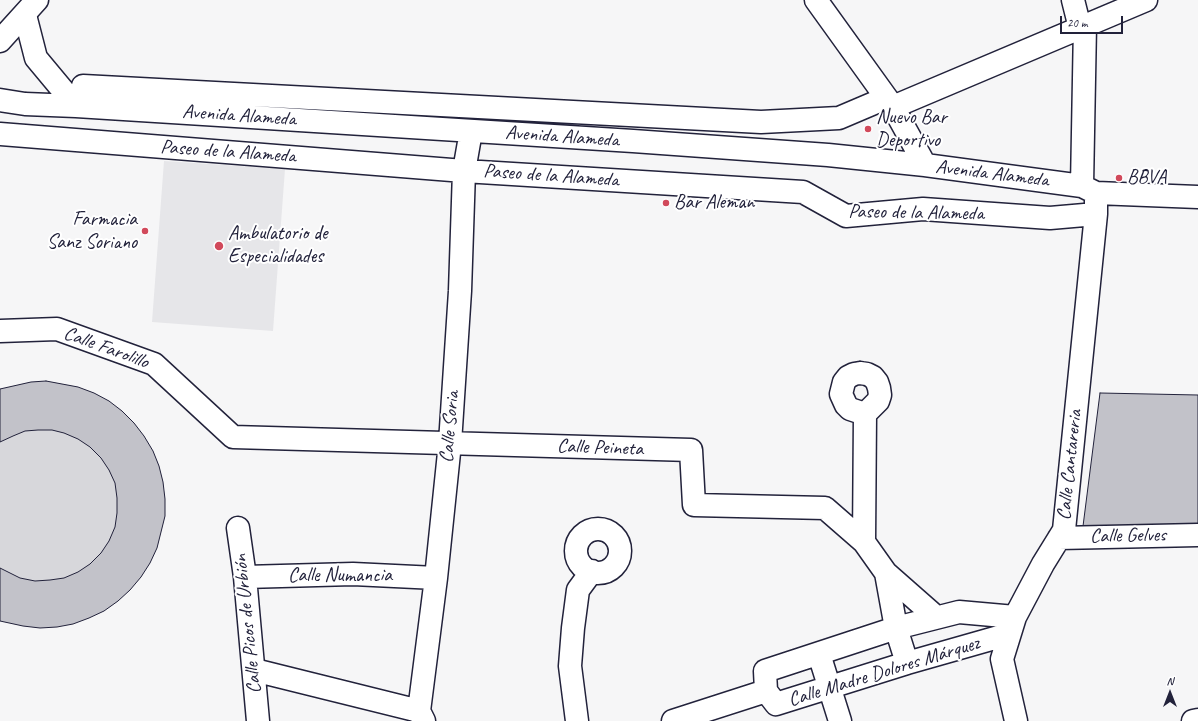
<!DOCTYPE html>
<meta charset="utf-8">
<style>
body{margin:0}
#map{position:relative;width:1198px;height:721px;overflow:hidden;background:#f6f6f7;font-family:Caveat,sans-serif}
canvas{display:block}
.north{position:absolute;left:1150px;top:673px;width:40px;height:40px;-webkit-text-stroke:3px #fff;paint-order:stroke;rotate:0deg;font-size:11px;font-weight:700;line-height:16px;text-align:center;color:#22223b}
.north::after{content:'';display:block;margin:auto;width:14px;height:18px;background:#22223b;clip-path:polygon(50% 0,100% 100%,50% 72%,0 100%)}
.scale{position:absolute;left:1060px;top:16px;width:63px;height:18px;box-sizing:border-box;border:2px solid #22223b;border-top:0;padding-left:5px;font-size:12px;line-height:14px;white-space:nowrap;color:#22223b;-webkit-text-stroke:3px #fff;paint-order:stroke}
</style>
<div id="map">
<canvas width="1198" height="721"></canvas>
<div class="north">N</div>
<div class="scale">20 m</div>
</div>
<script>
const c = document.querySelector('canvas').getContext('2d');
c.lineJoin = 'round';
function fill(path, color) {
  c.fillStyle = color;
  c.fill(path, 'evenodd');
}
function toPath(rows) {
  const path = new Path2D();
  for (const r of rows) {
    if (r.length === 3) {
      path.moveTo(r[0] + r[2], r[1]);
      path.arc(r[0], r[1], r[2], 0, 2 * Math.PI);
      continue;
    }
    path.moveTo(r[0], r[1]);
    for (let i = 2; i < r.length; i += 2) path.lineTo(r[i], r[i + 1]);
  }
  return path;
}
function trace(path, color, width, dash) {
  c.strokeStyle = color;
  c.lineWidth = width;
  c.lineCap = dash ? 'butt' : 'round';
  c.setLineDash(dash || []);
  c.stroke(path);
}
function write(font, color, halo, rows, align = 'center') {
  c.font = font + ' Caveat,sans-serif';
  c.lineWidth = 4;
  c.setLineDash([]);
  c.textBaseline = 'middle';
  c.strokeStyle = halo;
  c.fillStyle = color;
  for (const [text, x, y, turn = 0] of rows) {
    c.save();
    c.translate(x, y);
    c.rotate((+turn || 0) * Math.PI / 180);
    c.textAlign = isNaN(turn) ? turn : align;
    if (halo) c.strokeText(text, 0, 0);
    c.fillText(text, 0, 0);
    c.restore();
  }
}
fill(toPath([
 [164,161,285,169,273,331,152,322]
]), '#e6e6e9');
fill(toPath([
 [47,381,78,387,94,393,134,423,144,436,153,451,159,466,163,482,165,499,165,516,157,548,150,563,141,577,130,590,118,601,104,611,89,618,73,624,40,628,23,626,0,621,0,389,31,382]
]), '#d7d7db');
const building = toPath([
 [46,381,78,387,94,393,109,401,122,411,134,423,144,436,153,451,159,466,163,482,165,499,165,516,157,548,150,563,141,577,130,590,118,601,104,611,89,618,73,624,57,627,40,628,23,626,0,621,0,568,20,578,35,581,50,580,64,578,78,572,90,564,101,553,109,541,115,527,117,513,117,498,115,483,109,470,101,458,90,447,78,439,64,433,52,430,38,430,25,431,13,436,0,442,0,389,31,382,46,381],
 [1100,393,1198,395,1198,530,1082,534,1100,393]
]);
fill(building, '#c2c2c9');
trace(building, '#22223b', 1);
const minor = toPath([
 [816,0,893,107,925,165],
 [1073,0,1080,28],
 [25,15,36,58,76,106],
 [83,86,761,122,839,118,886,98],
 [0,100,25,104,76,106,633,141,828,155,925,165,1082,186,1096,193,1198,197],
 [893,107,1146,0],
 [0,134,464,171,803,192,846,216,923,209,1050,218,1096,214],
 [1082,186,1085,25],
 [0,331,57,329,154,364,233,437,691,450,694,505,825,508,864,542,886,573,936,617],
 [860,373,867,374,873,377,877,382,879,388,880,395,878,401,865,414,850,409,846,405,841,394,844,382,848,377,854,374,860,373],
 [238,528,245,577,258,721],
 [598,551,22],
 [1059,538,1198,535],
 [864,542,865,414],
 [886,573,896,628,907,663],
 [245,577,353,574,436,578],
 [819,654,840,721],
 [254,670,419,711],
 [766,691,765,671,896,628,959,612,1015,617],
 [766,691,776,704,907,663,1009,634],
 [424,721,419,711,436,578,450,443,460,291,464,171,471,131],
 [577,721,570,666,573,628,578,590,592,571],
 [673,721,766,691],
 [1016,721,1002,659,1015,617,1043,564,1064,530,1096,214,1096,201],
 [1193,721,1198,720]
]);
const major = toPath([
 [0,41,37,0]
]);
trace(minor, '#22223b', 25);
trace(major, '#22223b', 25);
trace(minor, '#fff', 22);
trace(major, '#fff', 22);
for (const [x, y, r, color] of [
 [868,129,4,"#d1495b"],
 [1119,178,4,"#d1495b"],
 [666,203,4,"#d1495b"],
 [145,231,4,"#d1495b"],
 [219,246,5,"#d1495b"]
]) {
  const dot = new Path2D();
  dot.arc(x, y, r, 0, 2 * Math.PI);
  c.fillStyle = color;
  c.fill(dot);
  trace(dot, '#fff', 1.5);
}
write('20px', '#22223b', '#fff', [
 ["Avenida Alameda",239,116,4],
 ["Avenida Alameda",562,137,4],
 ["Paseo de la Alameda",228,152,4],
 ["Avenida Alameda",992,174,7],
 ["Paseo de la Alameda",551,176,4],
 ["Paseo de la Alameda",916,213,1],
 ["Calle Farolillo",106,348,20],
 ["Calle Soria",450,427,-85],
 ["Calle Peineta",600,448,2],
 ["Calle Cantareria",1070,465,-84],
 ["Calle Gelves",1128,536,-1],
 ["Calle Numancia",340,576],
 ["Calle Picos de Urbión",248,624,-96],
 ["Calle Madre Dolores Márquez",884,672,-17]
]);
write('20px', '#22223b', '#fff', [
 ["Nuevo Bar",876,118],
 ["Deportivo",876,141],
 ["BBVA",1127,178],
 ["Bar Aleman",674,203],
 ["Farmacia",137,220,"right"],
 ["Sanz Soriano",137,243,"right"],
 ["Ambulatorio de",228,234],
 ["Especialidades",228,257]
], 'left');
</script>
